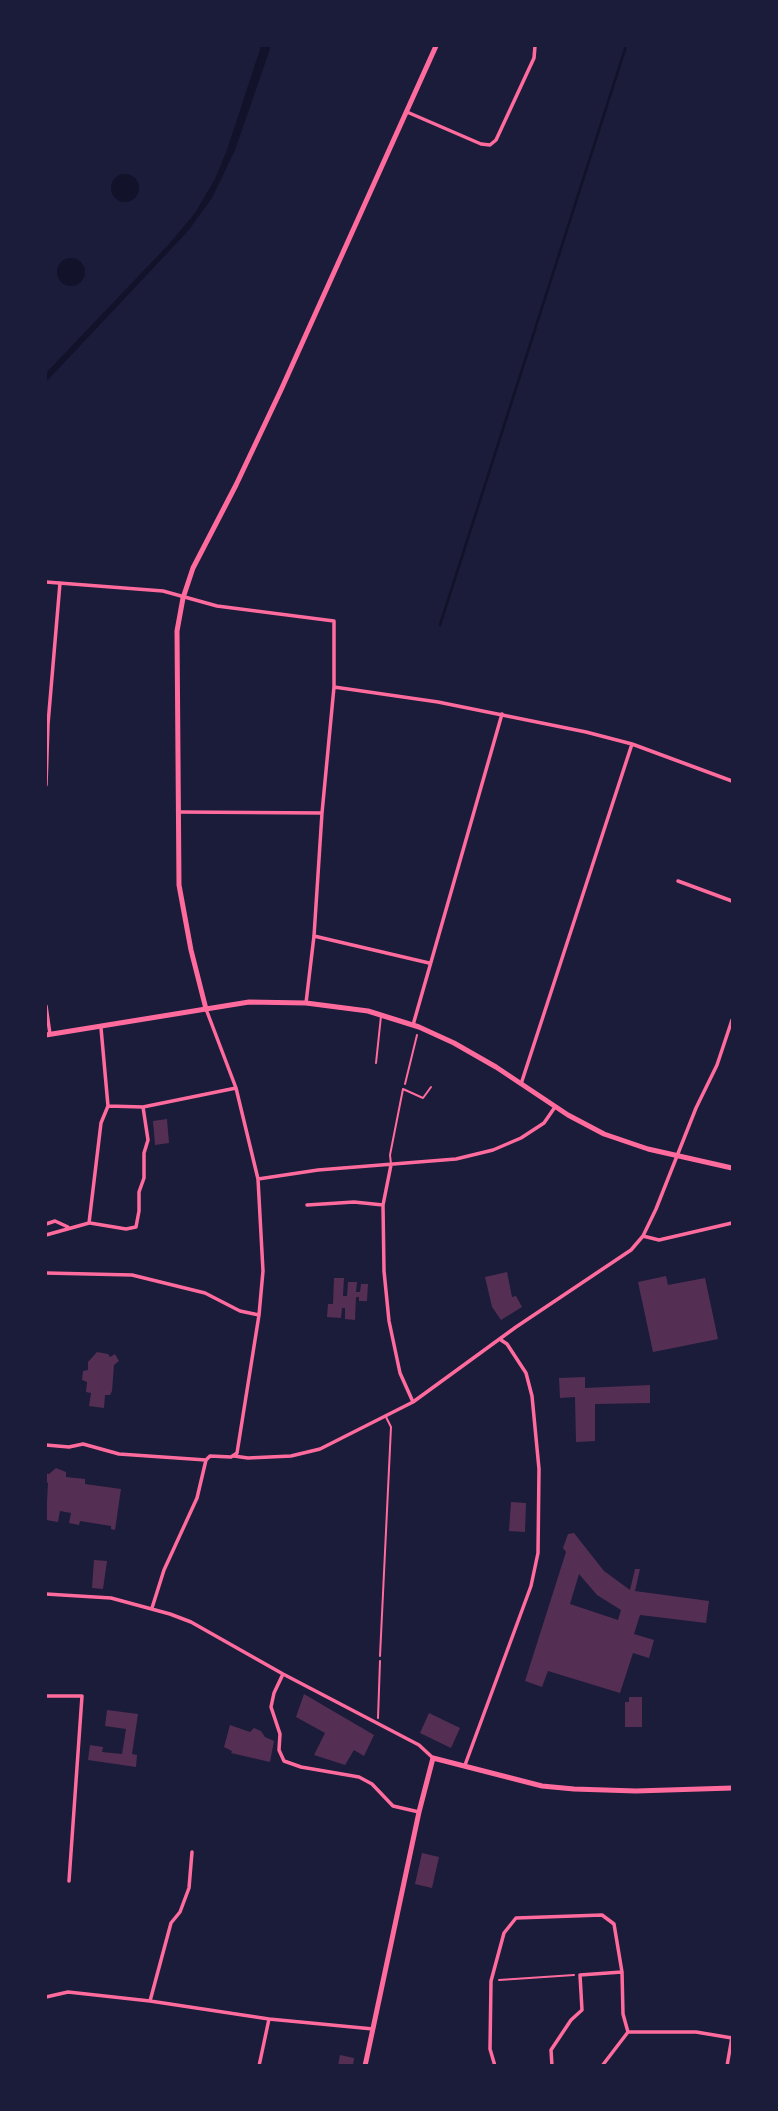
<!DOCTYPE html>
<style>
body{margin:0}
#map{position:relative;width:778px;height:2111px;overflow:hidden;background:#1b1b3a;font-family:Signika,sans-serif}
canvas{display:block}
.frame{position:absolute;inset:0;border:47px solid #1b1b3a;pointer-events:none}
</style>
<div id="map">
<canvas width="778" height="2111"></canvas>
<div class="frame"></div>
</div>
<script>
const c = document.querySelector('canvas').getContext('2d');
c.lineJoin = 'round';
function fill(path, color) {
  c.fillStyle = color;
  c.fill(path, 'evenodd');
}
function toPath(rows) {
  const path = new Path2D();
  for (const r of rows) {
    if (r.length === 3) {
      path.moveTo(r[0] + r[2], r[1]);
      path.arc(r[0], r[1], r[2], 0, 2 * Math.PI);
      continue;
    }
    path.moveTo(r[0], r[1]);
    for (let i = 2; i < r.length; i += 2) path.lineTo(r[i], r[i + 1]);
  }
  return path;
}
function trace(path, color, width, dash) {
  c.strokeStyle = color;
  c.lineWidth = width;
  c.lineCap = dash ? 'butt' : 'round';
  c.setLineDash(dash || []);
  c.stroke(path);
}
fill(toPath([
 [261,46,271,46,235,150,212,198,188,231,46,382,46,373,169,244,195,213,215,179,227,150],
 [125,188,14],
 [71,272,14]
]), '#12122b');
trace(toPath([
 [440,625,626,46]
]), '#12122b', 2.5);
fill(toPath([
 [167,1119,169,1143,155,1145,153,1121],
 [507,1272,512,1297,516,1296,522,1307,501,1320,492,1307,485,1277],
 [666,1276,668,1285,705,1278,718,1339,653,1352,638,1282],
 [334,1278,344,1278,343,1296,347,1296,348,1282,357,1282,356,1292,360,1292,361,1284,368,1284,367,1301,359,1301,359,1297,356,1297,355,1320,345,1319,345,1308,342,1308,341,1318,327,1317,328,1304,333,1304],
 [97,1352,108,1354,110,1357,115,1354,119,1361,114,1365,112,1391,110,1395,105,1395,104,1408,89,1406,91,1393,86,1392,87,1382,82,1380,83,1371,88,1370,88,1362],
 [585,1377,585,1388,650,1385,650,1403,595,1404,595,1441,576,1442,575,1397,560,1398,559,1378],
 [56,1468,66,1472,66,1477,85,1479,85,1484,121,1489,115,1530,111,1529,111,1526,80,1521,79,1525,69,1523,71,1513,60,1511,58,1522,46,1520,48,1483,46,1482,46,1473,49,1474],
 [511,1502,526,1503,525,1532,509,1531],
 [574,1533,604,1571,630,1590,635,1569,640,1569,635,1591,709,1601,706,1623,640,1615,634,1634,654,1640,649,1658,633,1653,620,1693,548,1671,542,1687,525,1681,566,1552,563,1548,568,1534],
 [579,1574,597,1595,621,1610,618,1620,570,1604],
 [94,1560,107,1561,103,1589,92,1588],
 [304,1694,374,1735,364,1756,354,1750,345,1765,314,1755,325,1733,296,1717],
 [629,1697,642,1697,642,1727,625,1727,625,1702,629,1702],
 [107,1710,138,1714,132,1754,137,1755,136,1767,88,1760,90,1745,103,1747,102,1752,122,1754,126,1729,105,1726],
 [429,1713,460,1728,451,1748,420,1733],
 [230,1725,250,1732,254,1728,261,1731,265,1737,274,1741,270,1762,231,1753,232,1751,224,1747],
 [422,1853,439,1857,432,1888,415,1884],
 [340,2055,354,2058,353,2066,338,2066]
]), '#542f53');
trace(toPath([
 [405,1084,417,1035],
 [378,1718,380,1661],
 [499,1980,574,1975]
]), '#ff6b9d', 2);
trace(toPath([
 [376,1063,381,1016],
 [391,1164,390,1155,403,1089,423,1098,431,1087],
 [380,1656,391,1427,386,1417]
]), '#ff6b9d', 2);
trace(toPath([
 [407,112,481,144,490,145,496,140,534,58,535,46],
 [46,582,163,591,217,606,334,621,334,687,322,813,314,936,306,1003],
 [334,687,438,702,586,732,632,744,732,781],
 [46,785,48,724,60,583],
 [180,812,322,813],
 [678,881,732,901],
 [314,936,429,963],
 [46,1006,50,1034],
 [413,1025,502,714],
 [521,1084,632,744],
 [108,1106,143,1107,236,1088],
 [391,1165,383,1205,384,1271,389,1321,400,1373,413,1402],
 [258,1179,318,1170,456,1159,493,1150,521,1138,544,1123,555,1107],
 [307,1205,354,1202,383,1205],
 [90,1223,126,1229,136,1227,139,1211,139,1192,144,1178,144,1153,148,1140,143,1107],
 [46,1224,55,1221,68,1227],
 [46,1235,89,1223,101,1123,108,1106,101,1028],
 [643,1236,659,1240,732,1223],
 [46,1273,132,1275,205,1293,240,1311,259,1315],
 [46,1445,69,1447,83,1444,119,1454,206,1460,210,1456,231,1457,237,1453,259,1315,263,1271,258,1179,236,1088,206,1009],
 [234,1456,248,1458,291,1456,320,1449,413,1402,516,1327,631,1250,643,1236,656,1209,696,1108,717,1065,732,1020],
 [46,1594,111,1598,170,1614,191,1622,283,1674,419,1745,433,1758],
 [152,1608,164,1570,197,1498,206,1460],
 [283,1674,274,1693,271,1707,280,1734,279,1750,284,1761,301,1767,359,1777,372,1784,393,1806,419,1812],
 [46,1696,82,1696,69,1881],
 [465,1765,531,1586,538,1553,539,1469,532,1396,526,1373,507,1344,501,1340],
 [46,1997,68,1992,150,2001,269,2019,373,2029],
 [150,2001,171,1923,180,1912,189,1888,192,1852],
 [628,2032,696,2032,732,2038],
 [259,2066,269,2019],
 [495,2066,490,2049,491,1981,504,1933,516,1918,602,1915,614,1924,622,1972,623,2014,628,2032],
 [552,2066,551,2050,571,2020,582,2010,580,1975,622,1972],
 [602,2066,628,2032],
 [727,2066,732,2037]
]), '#ff6b9d', 3.5);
trace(toPath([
 [206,1009,191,950,179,885,177,631,183,598,193,568,236,485,281,390,436,46],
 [46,1035,249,1002,306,1003,368,1011,419,1027,454,1043,496,1067,568,1115,604,1134,648,1149,732,1168]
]), '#ff6b9d', 5);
trace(toPath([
 [365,2066,419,1812,433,1758,542,1786,574,1789,636,1791,732,1788]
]), '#ff6b9d', 5);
</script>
